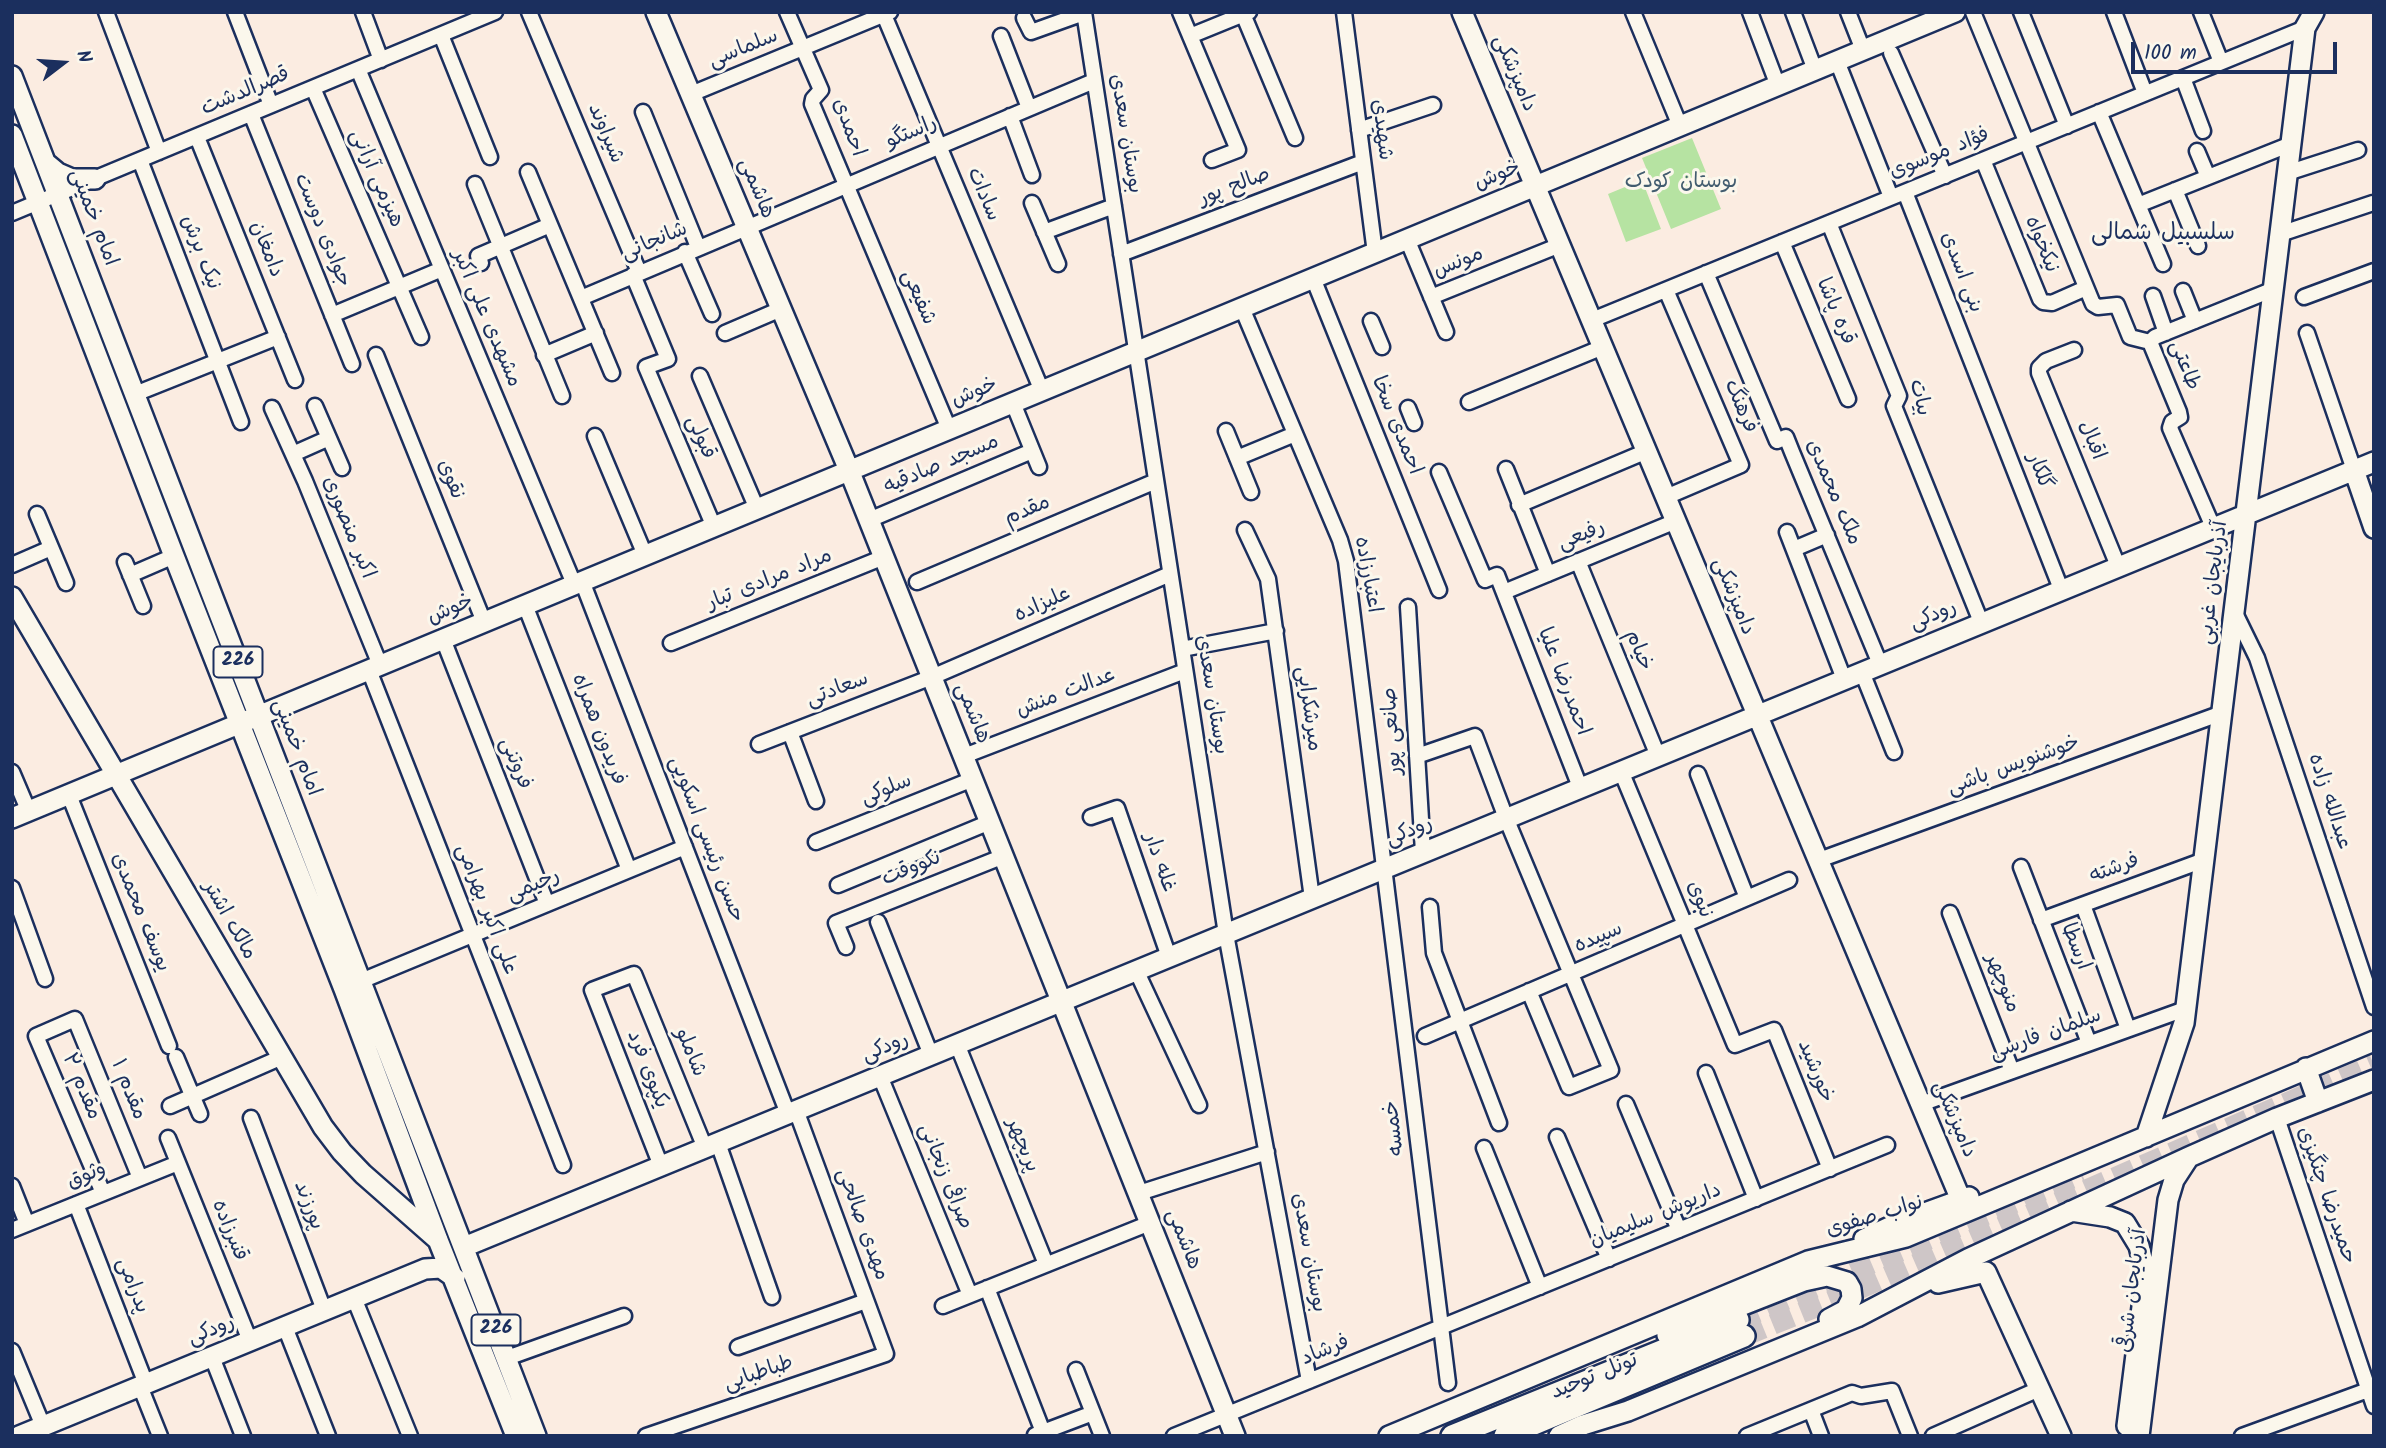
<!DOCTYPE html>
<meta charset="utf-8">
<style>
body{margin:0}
#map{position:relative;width:2386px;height:1448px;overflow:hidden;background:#fbece1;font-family:Kalam,sans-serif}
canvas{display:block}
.frame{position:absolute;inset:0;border:14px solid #1b2f5e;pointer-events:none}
.north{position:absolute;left:28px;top:28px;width:70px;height:70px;-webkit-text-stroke:5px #fbf7ec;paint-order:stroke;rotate:73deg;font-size:19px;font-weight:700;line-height:28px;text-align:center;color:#1b2f5e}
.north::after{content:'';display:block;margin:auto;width:24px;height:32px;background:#1b2f5e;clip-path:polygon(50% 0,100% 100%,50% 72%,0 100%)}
.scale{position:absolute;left:2131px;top:42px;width:206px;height:32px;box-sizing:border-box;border:4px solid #1b2f5e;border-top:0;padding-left:9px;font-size:21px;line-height:24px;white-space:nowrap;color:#1b2f5e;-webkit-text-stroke:5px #fbf7ec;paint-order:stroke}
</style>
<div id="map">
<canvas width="2386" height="1448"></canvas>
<div class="frame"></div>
<div class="north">N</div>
<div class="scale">100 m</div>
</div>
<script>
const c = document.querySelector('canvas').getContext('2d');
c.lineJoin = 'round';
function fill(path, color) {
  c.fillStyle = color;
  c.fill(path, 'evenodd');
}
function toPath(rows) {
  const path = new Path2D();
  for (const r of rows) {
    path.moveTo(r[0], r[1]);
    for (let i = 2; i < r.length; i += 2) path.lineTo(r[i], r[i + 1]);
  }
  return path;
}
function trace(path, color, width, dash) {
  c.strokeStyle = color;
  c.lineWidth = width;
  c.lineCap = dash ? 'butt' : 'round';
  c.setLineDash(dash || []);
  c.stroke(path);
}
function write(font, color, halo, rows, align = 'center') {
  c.font = font + ' Kalam,"Playpen Sans Arabic",sans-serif';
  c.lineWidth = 6;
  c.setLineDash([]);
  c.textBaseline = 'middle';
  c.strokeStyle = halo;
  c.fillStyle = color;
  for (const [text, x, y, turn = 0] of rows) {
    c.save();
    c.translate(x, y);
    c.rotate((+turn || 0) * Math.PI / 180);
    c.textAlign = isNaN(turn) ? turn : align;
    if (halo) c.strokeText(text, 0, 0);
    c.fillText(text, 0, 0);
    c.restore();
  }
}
fill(toPath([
 [1692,138,1721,209,1671,229,1642,158],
 [1642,180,1661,229,1626,242,1608,194]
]), '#b6e3a2');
trace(toPath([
 [1738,1320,2082,1174],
 [1744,1336,1838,1298,2374,1065]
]), '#cec6c7', 21, [21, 10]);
const minor = toPath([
 [106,12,159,152],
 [235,12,271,105],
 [363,12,381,60],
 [529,12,639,272],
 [787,12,821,90,813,99,812,104,949,429],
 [1084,12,1226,934,1309,1381],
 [1180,12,1238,150,1212,160],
 [1344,12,1375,253],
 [1633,12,1680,126],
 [1750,12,1778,86],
 [1793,12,1815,70],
 [1848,12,1863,50],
 [1973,12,2093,304,2098,307,2117,305,2130,337,2150,342],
 [2021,12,2067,126],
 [2114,12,2145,93],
 [2201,12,2221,62],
 [1243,14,1295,138],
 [884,15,1042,391],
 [1024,18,1031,32,1084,13],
 [441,35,490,157],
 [1001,36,1029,108],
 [1190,36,1249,12],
 [1891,53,1945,176],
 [1837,61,1891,197],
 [358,69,574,584],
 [2183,78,2203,131],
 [313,88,421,337],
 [691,94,890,12],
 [643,112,698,247],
 [2099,112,2163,264],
 [251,114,352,364],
 [1010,116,1032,175],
 [1359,130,1433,105],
 [197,137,295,380],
 [2197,151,2208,177],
 [140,160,241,422],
 [1983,160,2040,299,2043,302,2052,303,2086,288],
 [528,172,612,373],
 [2287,173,2358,150],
 [475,184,562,396],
 [2175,190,2198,246],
 [1905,192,2061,589],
 [1032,203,1058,264],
 [2138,205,2291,144],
 [12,213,495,12],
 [1829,223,1899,396,1894,406,1981,622],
 [1044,232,1114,206],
 [2280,234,2373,203],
 [1407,239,1446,332],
 [1782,242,1848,399],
 [685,252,712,314],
 [1121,254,1363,162],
 [481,263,478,256,550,225],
 [1706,273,1777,441,1786,437,1792,452,1880,664],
 [633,275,668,359,646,367,714,527],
 [1313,278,1439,590],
 [1666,290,1741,465,1666,497],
 [2183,291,2195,321],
 [2153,296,2166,333],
 [1431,297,1560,245],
 [2304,297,2374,271],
 [581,298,1094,81],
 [1242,308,1340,540,1346,561,1448,1383],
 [332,315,442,269],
 [1592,320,2305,28],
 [1371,321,1382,347],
 [725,333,781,309],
 [2307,333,2354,470],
 [2150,342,2179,412,2180,417,2172,422,2170,428,2213,527],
 [2150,342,2155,337,2274,289],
 [2074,350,2046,361,2039,368,2039,373,2118,566],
 [376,355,484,622],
 [544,355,596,333],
 [700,376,757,509],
 [135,394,278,337],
 [1469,402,1603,347],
 [1013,403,1039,467],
 [315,406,342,468],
 [272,408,305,481,380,665],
 [1408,408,1414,423],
 [1226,431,1251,492],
 [595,436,645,555],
 [293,454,329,438],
 [1237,458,1295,434],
 [1506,469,1548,574],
 [1439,472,1485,580,1497,575,1580,787],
 [1519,505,1647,451],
 [37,514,66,583],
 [869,520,1032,451],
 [1245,530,1268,579,1312,898],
 [1787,532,1844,679],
 [1794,549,1827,535],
 [1578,561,1658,756],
 [125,562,143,606],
 [12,565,51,548],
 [130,575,174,556],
 [582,581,788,1114],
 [917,582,1156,481],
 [1504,592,1676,521],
 [525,605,629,870],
 [1408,607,1423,852],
 [2235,613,2257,658,2374,1007],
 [443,639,547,904],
 [671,643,884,557],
 [1182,649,1276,631],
 [369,670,563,1165],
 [1862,672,1894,752],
 [790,732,816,801],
 [759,744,932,677,1170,574],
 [964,756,1185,671],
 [1417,756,1475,736,1506,818,1611,1070,1569,1087,1529,991],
 [1621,771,1735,1045,1774,1030,1830,1169],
 [12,772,29,812],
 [1698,774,1747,898],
 [69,795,169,1046],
 [1091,817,1117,808,1169,957],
 [816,842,973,779],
 [1819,860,2222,713],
 [2021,867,2089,1043],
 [838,885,990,822],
 [12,888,45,979],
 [2083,905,2128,1029],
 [1430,907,1434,953,1499,1123],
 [1950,913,2012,1071],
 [2041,920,2204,860],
 [878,922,931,1055],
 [846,947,836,923,1004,856],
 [1136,970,1199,1105],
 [361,981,685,847],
 [1425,1036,1789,880],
 [957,1044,1046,1264],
 [176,1057,200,1114],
 [1706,1073,1756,1199],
 [880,1076,970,1295],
 [1626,1104,1679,1230],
 [1921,1104,2185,1009],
 [170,1106,282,1057],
 [251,1118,324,1310],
 [2277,1118,2374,1406],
 [1557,1137,1609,1259],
 [168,1138,250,1341],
 [718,1143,772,1297],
 [1484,1148,1540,1287],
 [661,1166,592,990,634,974,705,1148],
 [12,1186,27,1224],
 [103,1193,36,1036,75,1019,140,1178],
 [1139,1193,1267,1152],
 [76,1204,146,1384],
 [12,1230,178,1163],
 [987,1288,1043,1432],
 [354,1298,410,1436],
 [943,1306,1150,1223],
 [285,1327,328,1436],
 [738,1347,866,1301],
 [12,1351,43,1426],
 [212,1357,243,1436],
 [507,1358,624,1316],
 [1076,1370,1102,1436],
 [140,1386,160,1436],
 [1811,1410,1821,1436],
 [1035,1435,1093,1413],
 [646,1436,886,1354,796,1110],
 [1174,1436,1887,1145],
 [1747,1436,1852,1393,1861,1396,1892,1391,1910,1436],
 [1933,1436,2039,1389],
 [2242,1436,2368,1390]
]);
const major = toPath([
 [656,12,849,470,1235,1436],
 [1462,12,1961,1200],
 [12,76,536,1436],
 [12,135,174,556,344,989,438,1240,516,1436],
 [46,163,58,173,72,179,95,179],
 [2354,470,2374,528],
 [12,597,323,1127,342,1152,363,1174,438,1240],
 [12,818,1955,12],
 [2306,1068,2318,1102],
 [2146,1137,2184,1023,2305,28,2314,12],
 [2071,1211,2110,1217,2125,1223,2139,1246,2146,1275,2127,1426],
 [1864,1239,1900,1222,1969,1197],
 [464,1247,2374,462],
 [1938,1283,1986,1272,2061,1436],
 [1667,1335,1804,1281,1827,1276,1847,1282,1851,1289,1852,1298,1846,1310,1829,1319],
 [19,1436,425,1269,441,1268,455,1278],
 [1389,1436,1808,1261,1906,1237,2374,1041],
 [1559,1436,1583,1425,1628,1411,1857,1317,1968,1259,2189,1157,2277,1118,2374,1080],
 [2139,1436,2168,1200,2174,1180,2189,1157]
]);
const highway = toPath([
 [1452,1436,1738,1320],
 [1505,1436,1744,1336]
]);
trace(minor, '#1b2f5e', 19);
trace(major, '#1b2f5e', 24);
trace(highway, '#1b2f5e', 26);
trace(minor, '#fbf7ec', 14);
trace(major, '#fbf7ec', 19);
trace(highway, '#fbf7ec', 21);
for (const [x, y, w] of [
 [238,662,49],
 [496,1330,49]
]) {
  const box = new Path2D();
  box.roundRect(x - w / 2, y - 15.5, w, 31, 5);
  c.fillStyle = '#fbf7ec';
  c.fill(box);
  trace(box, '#1b2f5e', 2);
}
write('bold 19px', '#1b2f5e', null, [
 ["226",238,662],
 ["226",496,1330]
]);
write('21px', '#1b2f5e', '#fbf7ec', [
 ["سلماسی",744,50,-22],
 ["دامپزشکی",1513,74,67],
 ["قصرالدشت",246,93,-23],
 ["احمدی",847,128,70],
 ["شهیدی",1380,130,83],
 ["شیراوند",604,134,67],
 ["راستگو",912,134,-23],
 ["بوستان سعدی",1124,134,81],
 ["فؤاد موسوی",1940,155,-22],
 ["خوش",1498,177,-22],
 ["هیزمی آرانی",375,179,66],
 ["صالح پور",1235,188,-21],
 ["هاشمی",755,189,67],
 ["سادات",982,195,67],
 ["امام خمینی",92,218,69],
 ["جوادی دوست",321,231,68],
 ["شانجانی",655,243,-23],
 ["نیکخواه",2040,245,68],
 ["دامغان",265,250,68],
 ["نیک برش",199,253,69],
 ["مونس",1459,264,-22],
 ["بنی اسدی",1960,273,69],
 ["شفیعی",917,298,67],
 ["قره پاشا",1834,312,67],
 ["مشهدی علی اکبر",485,319,67],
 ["طاعتی",2183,366,69],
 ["خوش",975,394,-22],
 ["بیات",1918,398,77],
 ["فرهنگ",1739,407,67],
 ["احمدی سخا",1395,426,68],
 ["قبولی",699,438,67],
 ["اقبال",2090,441,68],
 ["مسجد صادقیه",942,466,-23],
 ["گلکار",2038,472,69],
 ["نقوی",449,480,68],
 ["ملک محمدی",1832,493,67],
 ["مقدم",1028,512,-23],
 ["اکبر منصوری",347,528,68],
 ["رفیعی",1582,537,-22],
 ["اعتبارزاده",1366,575,80],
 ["مراد مرادی تبار",770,581,-22],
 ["آذربایجان غربی",2215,583,-83],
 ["دامپزشکی",1732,597,68],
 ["علیزاده",1043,606,-24],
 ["خوش",451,611,-23],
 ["رودکی",1934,617,-22],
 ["خیام",1637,651,68],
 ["احمدرضا علیا",1562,682,69],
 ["سعادتی",838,691,-21],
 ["عدالت منش",1067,694,-21],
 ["بوستان سعدی",1210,695,81],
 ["میرشکرایی",1307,709,82],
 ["هاشمی",971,714,68],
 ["فریدون همراه",597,730,69],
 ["صانعی پور",1394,731,-94],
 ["امام خمینی",295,748,69],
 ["فروتنی",514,764,68],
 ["خوشنویس باشی",2014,767,-20],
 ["سلوکی",887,791,-22],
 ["عبدالله زاده",2328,802,72],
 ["رودکی",1410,833,-22],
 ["حسن رئیسی اسکویی",705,840,69],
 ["غله دار",1158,863,71],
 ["نکووقت",912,870,-22],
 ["فرشته",2115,870,-20],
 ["رحیمی",534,887,-23],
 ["نبوی",1698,900,68],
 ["علی اکبر بهرامی",485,910,69],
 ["یوسف محمدی",139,913,68],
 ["مالک اشتر",228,921,60],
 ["سپیده",1599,939,-23],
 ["ارسطا",2074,947,69],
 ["منوچهر",2001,984,68],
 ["سلمان فارسی",2046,1036,-20],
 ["رودکی",886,1049,-22],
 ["شاملو",689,1053,68],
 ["یکپوی فرد",646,1070,69],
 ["خورشید",1814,1072,68],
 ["مقدم ۲",80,1087,67],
 ["مقدم ۱",127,1090,68],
 ["دامپزشکی",1953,1120,67],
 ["خمسه",1396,1128,-97],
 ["پریچهر",1021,1146,68],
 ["وثوق",87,1177,-22],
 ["صرافی زنجانی",944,1177,68],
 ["حمیدرضا چنگیزی",2325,1196,71],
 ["پورزند",307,1206,69],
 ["داریوش سلیمیان",1656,1217,-22],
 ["نواب صفوی",1875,1218,-17],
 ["مهدی صالحی",861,1225,70],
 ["قنبرزاده",228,1231,68],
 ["هاشمی",1182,1240,68],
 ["بوستان سعدی",1307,1253,80],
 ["پدرامی",131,1286,69],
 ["آذربایجان شرقی",2134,1291,-83],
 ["رودکی",212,1332,-22],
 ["فرشاد",1326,1352,-22],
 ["طباطبایی",759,1375,-19],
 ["تونل توحید",1595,1378,-22]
]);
write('21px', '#425c6f', '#fbf7ec', [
 ["بوستان کودک",1681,183]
]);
write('23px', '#1b2f5e', '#fbf7ec', [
 ["سلسبیل شمالی",2163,235]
]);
</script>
